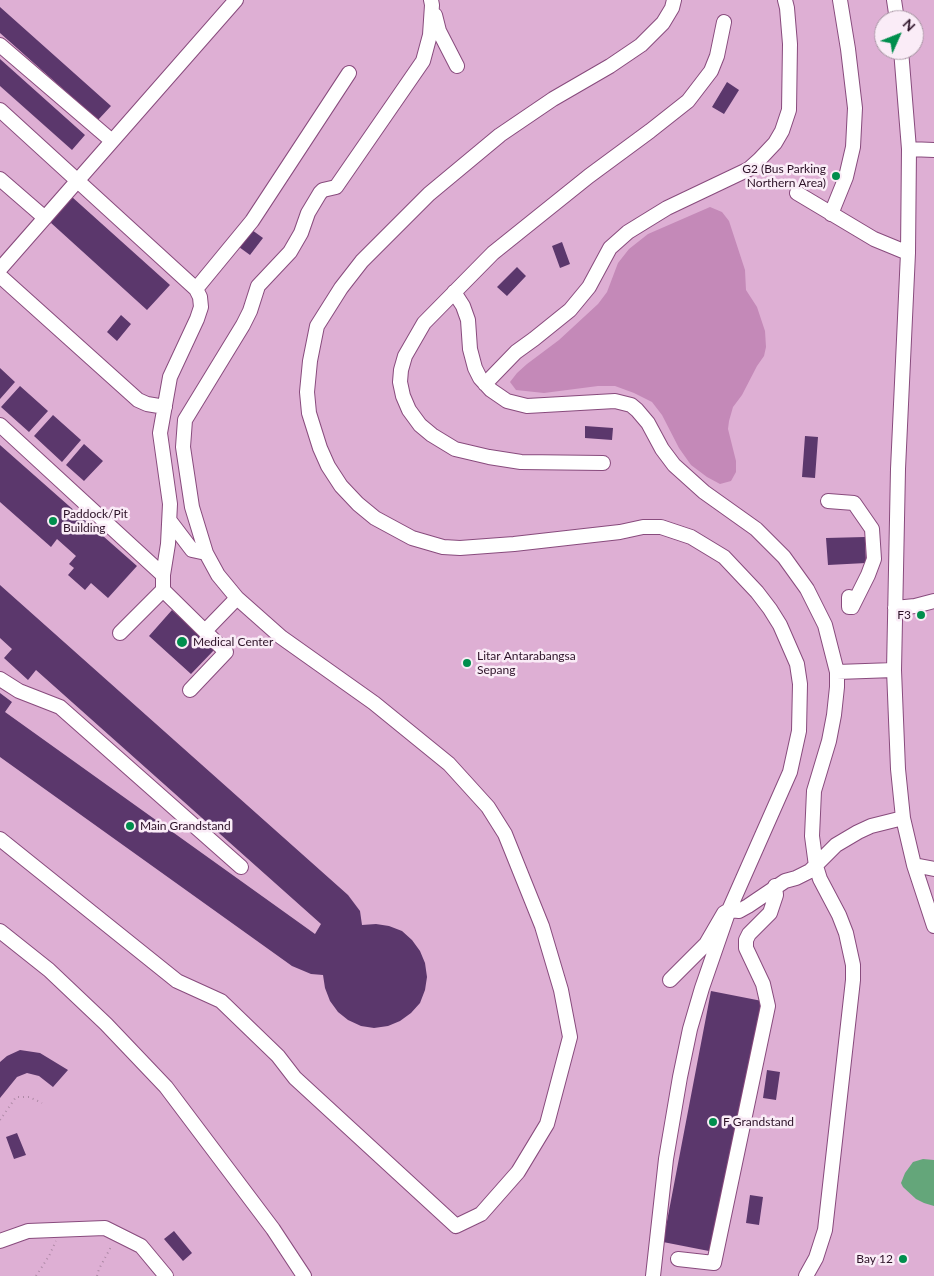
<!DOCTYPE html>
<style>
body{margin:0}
#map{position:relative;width:934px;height:1276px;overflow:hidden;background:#ffd5f6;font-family:Lato,sans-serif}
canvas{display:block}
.north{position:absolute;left:874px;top:10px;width:50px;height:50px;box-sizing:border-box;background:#faecf7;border:1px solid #a895a4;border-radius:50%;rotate:46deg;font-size:14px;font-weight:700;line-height:20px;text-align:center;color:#2c1227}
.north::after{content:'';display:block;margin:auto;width:18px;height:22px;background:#008e4d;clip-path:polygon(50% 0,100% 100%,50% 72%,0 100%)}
</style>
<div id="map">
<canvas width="934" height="1276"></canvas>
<div class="north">N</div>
</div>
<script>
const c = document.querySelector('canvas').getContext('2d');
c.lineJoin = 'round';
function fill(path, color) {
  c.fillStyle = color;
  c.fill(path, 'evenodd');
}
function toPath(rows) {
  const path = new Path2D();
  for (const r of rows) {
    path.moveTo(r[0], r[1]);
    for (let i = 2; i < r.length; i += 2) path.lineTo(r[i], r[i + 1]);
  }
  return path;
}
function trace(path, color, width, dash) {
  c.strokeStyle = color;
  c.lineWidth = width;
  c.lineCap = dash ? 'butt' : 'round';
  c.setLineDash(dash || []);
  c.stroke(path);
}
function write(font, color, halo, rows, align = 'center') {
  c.font = font + ' Lato,sans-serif';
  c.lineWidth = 5;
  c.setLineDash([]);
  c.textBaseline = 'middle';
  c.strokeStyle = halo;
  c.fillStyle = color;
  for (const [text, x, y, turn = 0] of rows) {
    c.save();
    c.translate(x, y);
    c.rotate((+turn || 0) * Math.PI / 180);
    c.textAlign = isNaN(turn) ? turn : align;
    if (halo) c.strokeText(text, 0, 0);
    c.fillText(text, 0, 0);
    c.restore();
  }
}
fill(toPath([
 [0,0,934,0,934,1276,0,1276],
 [884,20,914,20,914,50,884,50]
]), '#deafd4');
fill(toPath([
 [710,207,722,212,729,221,745,270,746,290,757,307,765,331,766,347,764,356,757,366,742,395,733,407,729,421,728,429,736,461,736,472,731,481,720,484,707,477,691,465,679,448,662,415,652,402,634,393,615,386,598,386,544,393,516,390,510,382,517,373,527,364,559,340,598,304,607,292,618,263,629,249,648,234]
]), '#c489b8');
fill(toPath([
 [923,1159,934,1160,934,1206,924,1203,916,1199,903,1187,901,1183,905,1173,913,1162]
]), '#64a67a');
fill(toPath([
 [0,7,111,106,98,120,0,33],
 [0,59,85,135,72,150,0,86],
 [727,82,739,90,724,114,712,107],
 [72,197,170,285,147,310,50,222],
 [252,230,263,238,250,255,239,247],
 [562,242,570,264,560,268,552,246],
 [517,267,526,276,507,296,497,287],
 [121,315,131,324,117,341,107,332],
 [0,368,15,382,0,399],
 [20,386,48,411,29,432,1,407],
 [53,415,81,440,62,462,34,436],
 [585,426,613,428,612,440,585,438],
 [805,436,818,437,815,478,802,477],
 [84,444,103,461,84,481,66,465],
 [0,445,137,566,108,598,91,583,85,590,68,575,74,568,69,564,76,556,57,539,51,547,0,502],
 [865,537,866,563,828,565,826,538],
 [0,585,348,895,360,911,362,925,376,924,389,926,402,931,412,940,420,951,425,963,427,977,425,990,420,1003,411,1013,400,1021,388,1026,374,1028,361,1026,348,1020,338,1012,330,1001,325,988,323,975,311,974,292,966,0,757,0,693,12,702,5,712,315,934,321,924,36,670,28,680,4,658,12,649,0,638],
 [172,610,215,649,191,674,149,636],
 [711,991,762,1001,714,1252,663,1242],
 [20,1050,40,1053,68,1070,53,1087,39,1076,27,1073,17,1077,0,1098,0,1062,7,1056],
 [767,1070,780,1072,776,1100,763,1098],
 [17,1133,26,1155,14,1159,6,1137],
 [750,1195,763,1197,759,1225,746,1223],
 [174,1231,192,1253,183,1261,164,1239]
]), '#5b376c');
const minor = toPath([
 [894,0,897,20],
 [435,15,439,31,457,66],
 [0,45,112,141],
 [901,50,909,149,908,253,898,469,894,670,898,769,903,818,914,865,934,926],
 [0,110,196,289,200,297,201,307,197,319,170,377,160,433,170,504,168,544,163,575,163,590,226,652,190,690],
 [909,149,934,150],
 [0,179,45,218],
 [797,193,874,239,908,253],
 [831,214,846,177,853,147,855,108,848,49,840,0],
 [0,269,236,0],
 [0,276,138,400,147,404,165,407],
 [196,289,252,221,349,73],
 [454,292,463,306,468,320,470,349,475,368,480,378,491,390,507,401,527,406,615,401,631,405,637,410,648,423,662,449,674,465,704,492,756,529,784,557,807,589,825,625,837,672,837,687,834,715,829,741,814,791,812,836,816,866,820,879,839,915,846,933,853,965,853,980,825,1230,816,1258,806,1276],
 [485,384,516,352,534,339,570,310,589,287,610,248,628,232,667,208,749,169,759,160,775,143,782,131,789,110,790,44,787,8,785,0],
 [0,425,163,575],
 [603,463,521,462,489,457,455,449,432,435,420,425,409,410,403,396,400,382,401,370,405,356,424,323,493,253,589,176,650,131,688,101,711,71,717,56,724,22],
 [828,501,854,503,872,529,874,559,868,575,852,607,849,607,849,597],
 [170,521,192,550,206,553],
 [895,608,915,606,934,601],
 [206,630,237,598],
 [120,633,163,590],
 [837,672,894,670],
 [0,679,19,691,60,707,241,867],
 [0,839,177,981,221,1001,278,1056,295,1078,456,1226,481,1214,518,1172,547,1124,570,1037,561,990,542,926,505,834,488,807,449,764,374,703,281,637,237,598,218,575,206,553,192,507,183,447,185,420,243,325,250,311,258,286,290,252,301,233,308,213,320,193,323,190,336,187,423,61,430,35,432,5,431,0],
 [914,865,934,869],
 [0,931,49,970,106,1024,166,1087,273,1229,304,1276],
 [670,980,706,944,724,913,729,910,739,911,748,906,785,881,796,878,810,871,836,845,858,832,871,826,903,818],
 [0,1241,28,1231,105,1228,141,1246,166,1276],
 [678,1259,714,1263,768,1006,763,984,746,948,746,940,749,934,770,913,776,895,775,886],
 [653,1276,666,1159,680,1077,690,1029,702,988,729,910,790,772,799,731,800,684,797,664,780,625,770,609,757,592,724,557,691,537,661,527,643,527,620,532,514,544,460,548,443,547,412,538,375,518,358,504,341,486,328,466,320,448,309,413,307,392,310,361,317,326,341,288,362,261,429,194,500,135,553,99,610,66,641,45,663,23,672,8,674,0]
]);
trace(minor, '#884b7d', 16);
trace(toPath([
 [0,1120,16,1097,29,1097,42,1103],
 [36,1276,49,1256,56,1241],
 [97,1276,99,1269,112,1245]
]), '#ad89a5', 2, [1, 4]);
trace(minor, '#fff', 14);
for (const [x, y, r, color] of [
 [836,176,5,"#008e4d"],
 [53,521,5,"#008e4d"],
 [921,615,5,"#008e4d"],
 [182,642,6,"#008e4d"],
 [467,663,5,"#008e4d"],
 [130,826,5,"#008e4d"],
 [713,1122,5,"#008e4d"],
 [903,1259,5,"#008e4d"]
]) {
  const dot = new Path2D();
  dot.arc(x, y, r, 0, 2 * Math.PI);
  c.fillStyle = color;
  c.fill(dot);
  trace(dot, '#faecf7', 2);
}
write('12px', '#2c1227', '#faecf7', [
 ["G2 (Bus Parking",826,169,"right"],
 ["Northern Area)",826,183,"right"],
 ["Paddock/Pit",63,514],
 ["Building",63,528],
 ["F3",911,615,"right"],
 ["Medical Center",193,642],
 ["Litar Antarabangsa",477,656],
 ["Sepang",477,670],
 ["Main Grandstand",140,826],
 ["F Grandstand",723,1122],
 ["Bay 12",893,1259,"right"]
], 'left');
</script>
